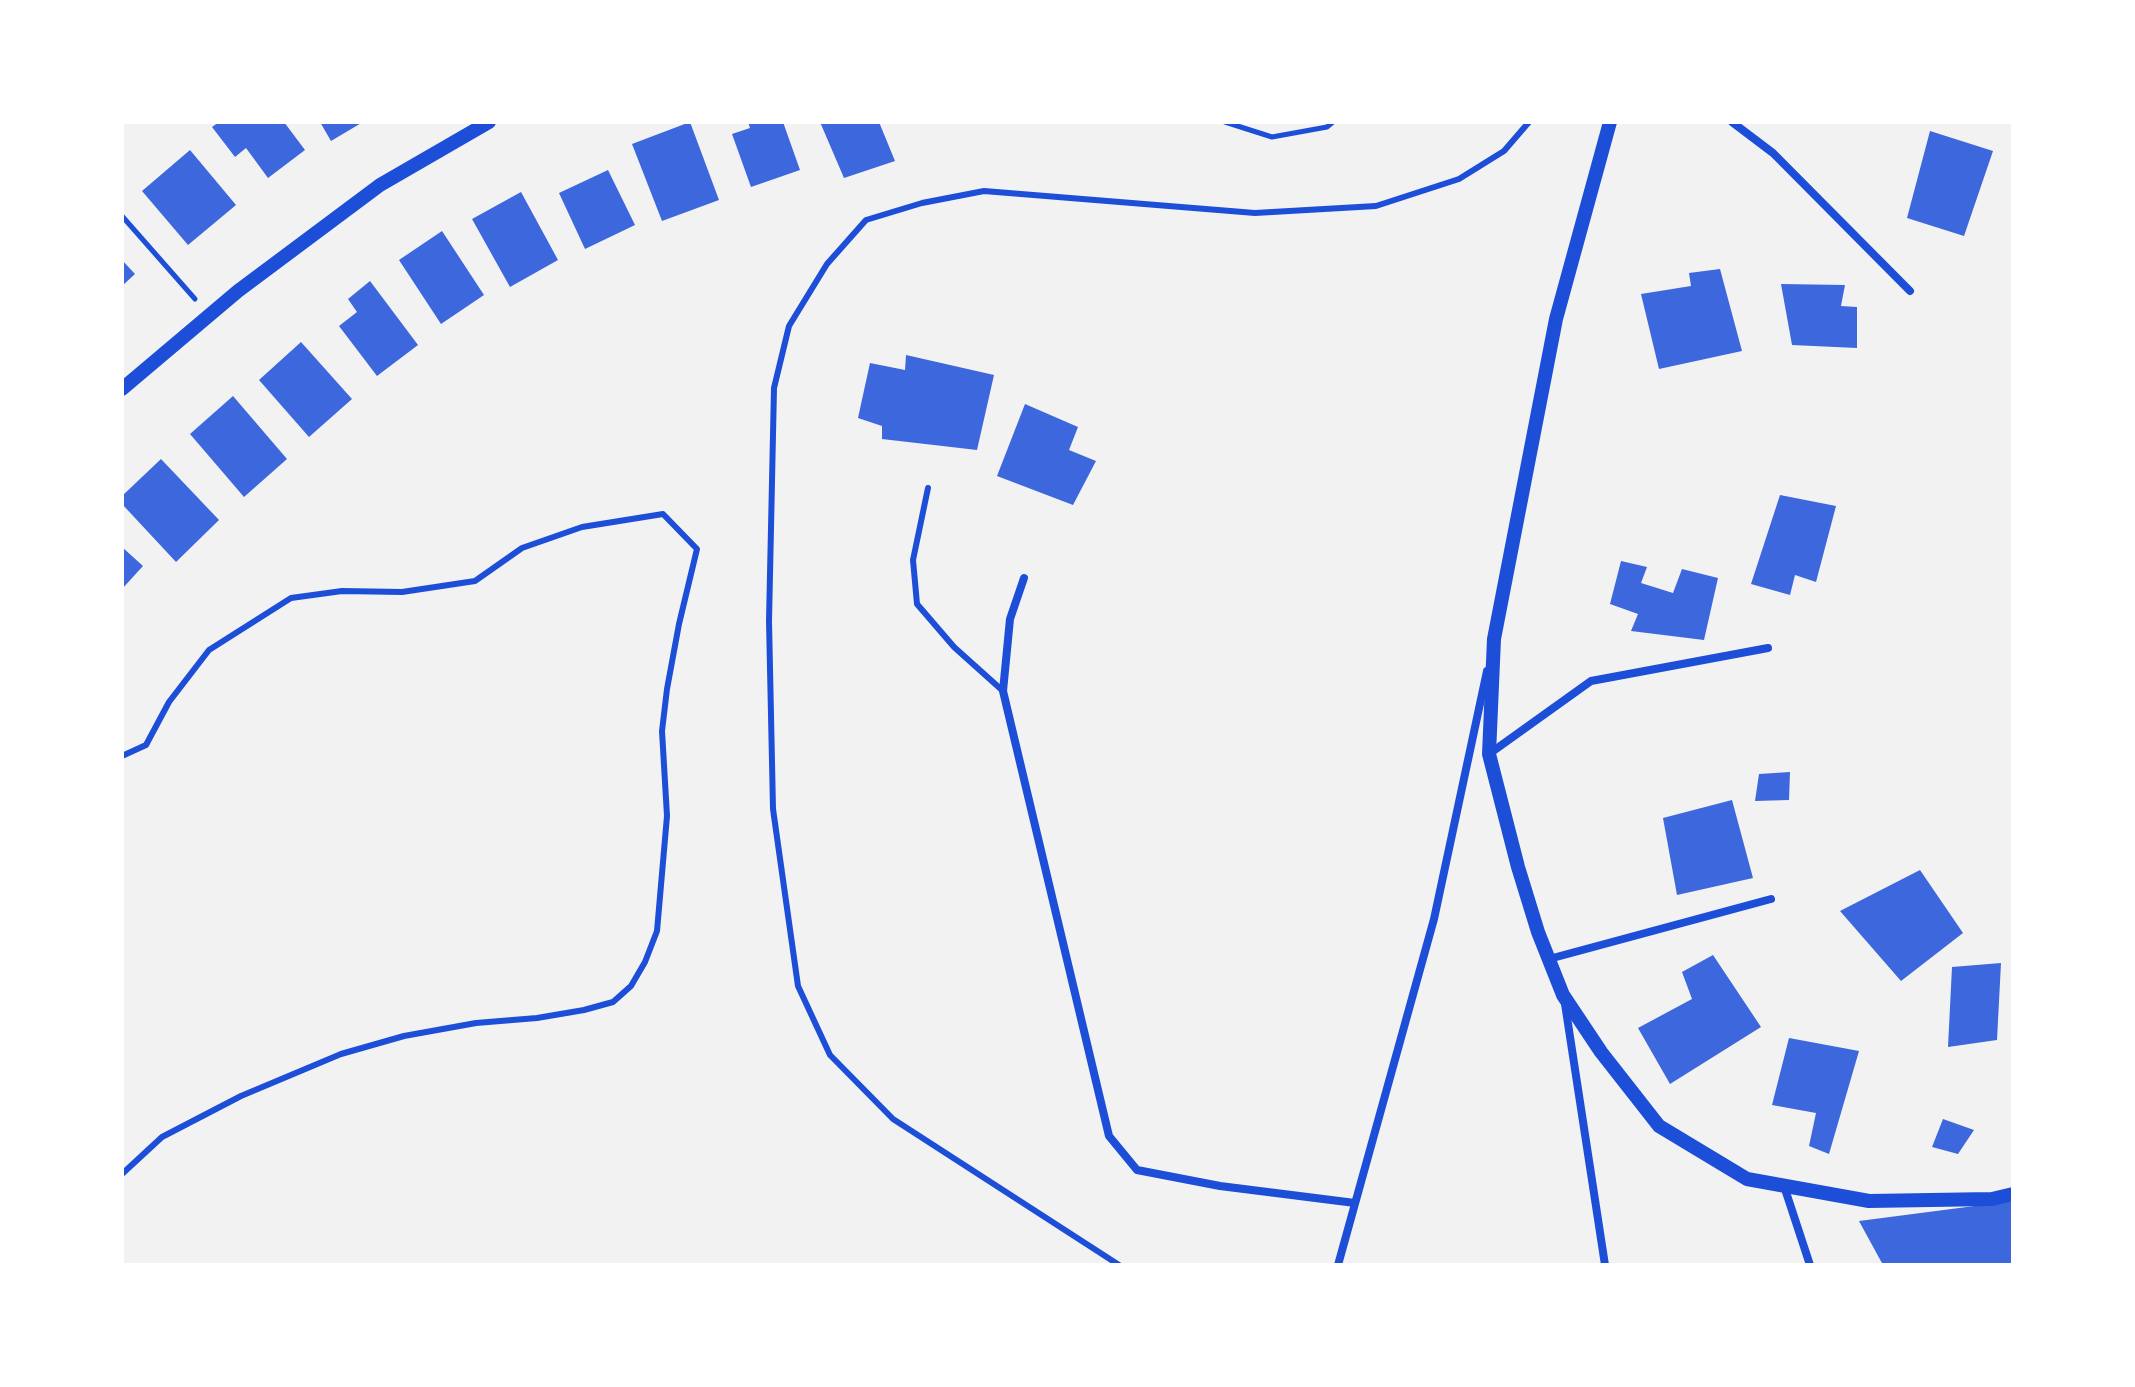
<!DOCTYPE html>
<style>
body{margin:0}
#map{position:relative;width:2135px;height:1387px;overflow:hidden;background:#f2f2f2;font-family:Ubuntu,sans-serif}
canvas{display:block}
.frame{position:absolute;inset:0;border:124px solid #fff;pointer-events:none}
</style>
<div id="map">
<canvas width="2135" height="1387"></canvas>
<div class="frame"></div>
</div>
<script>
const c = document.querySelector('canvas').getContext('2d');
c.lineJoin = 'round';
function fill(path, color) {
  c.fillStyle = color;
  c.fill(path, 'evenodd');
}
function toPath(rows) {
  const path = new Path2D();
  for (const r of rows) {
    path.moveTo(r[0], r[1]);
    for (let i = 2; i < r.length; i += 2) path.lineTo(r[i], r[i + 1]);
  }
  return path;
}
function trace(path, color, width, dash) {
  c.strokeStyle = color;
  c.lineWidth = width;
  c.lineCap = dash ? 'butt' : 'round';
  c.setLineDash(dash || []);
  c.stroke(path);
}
fill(toPath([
 [219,122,284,122,305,150,268,178,246,148,235,157,212,127],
 [320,122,363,122,331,141],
 [690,122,719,200,662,221,632,144],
 [748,122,783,122,800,170,751,187,732,134,750,128],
 [820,122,879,122,895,161,844,178],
 [1930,131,1993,151,1964,236,1907,218],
 [190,150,236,205,188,245,142,191],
 [608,170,635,225,585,249,559,193],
 [521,192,558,260,510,287,472,219],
 [442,231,484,295,441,324,399,260],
 [122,260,135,274,122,286],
 [1720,269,1742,351,1659,369,1641,294,1691,286,1689,273],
 [370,281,418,345,377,376,339,326,357,312,348,299],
 [1781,284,1845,285,1841,306,1857,307,1857,348,1792,345],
 [301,342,352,399,309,437,259,380],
 [906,355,994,375,977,450,882,439,882,426,858,418,870,363,905,370],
 [233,396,287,459,244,497,190,434],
 [1025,404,1078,427,1069,450,1096,461,1073,505,997,476],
 [161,459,219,520,176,562,122,504,122,496],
 [1780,495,1836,506,1816,582,1795,575,1790,595,1751,584],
 [122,547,143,566,122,589],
 [1621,561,1647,567,1641,583,1673,593,1682,569,1718,578,1704,640,1631,631,1638,614,1610,604],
 [1790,772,1789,800,1755,801,1759,774],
 [1732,800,1753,878,1677,895,1663,818],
 [1920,870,1963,933,1901,981,1840,911],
 [1713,955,1761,1027,1670,1084,1638,1028,1692,999,1682,972],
 [2001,963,1997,1040,1948,1047,1952,967],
 [1789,1038,1859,1051,1829,1154,1809,1146,1816,1113,1772,1105],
 [1943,1119,1974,1130,1958,1154,1932,1147],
 [2013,1201,2013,1265,1883,1265,1859,1221]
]), '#3d67dc');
trace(toPath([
 [1225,122,1272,137,1327,127,1333,122],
 [122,216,195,299]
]), '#1d4ed8', 5);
trace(toPath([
 [928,488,913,560,917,604,954,647,1003,691],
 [122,756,146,745,169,702,209,650,291,598,342,591,402,592,475,581,522,548,582,527,663,514,697,549,679,624,667,689,662,731,667,816,657,931,645,962,631,986,613,1002,584,1010,537,1018,476,1023,404,1036,341,1054,241,1096,162,1137,122,1174],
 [1119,1265,893,1119,830,1055,798,986,773,809,769,621,774,388,789,326,827,264,866,220,922,203,984,191,1255,213,1376,206,1459,179,1504,151,1529,122]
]), '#1d4ed8', 6);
trace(toPath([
 [1732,122,1773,153,1910,291],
 [1024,578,1010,619,1003,691,1109,1136,1137,1170,1220,1186,1355,1203],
 [1489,754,1591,681,1768,648],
 [1549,959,1771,899],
 [1565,1004,1605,1265],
 [1784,1186,1810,1265],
 [1338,1265,1434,919,1487,671]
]), '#1d4ed8', 8);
trace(toPath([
 [1610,122,1556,319,1494,639,1489,754,1518,867,1538,932,1563,995,1601,1052,1659,1126,1747,1179,1869,1201,1992,1199,2013,1194],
 [122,389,238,291,380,185,489,122]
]), '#1d4ed8', 14);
</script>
